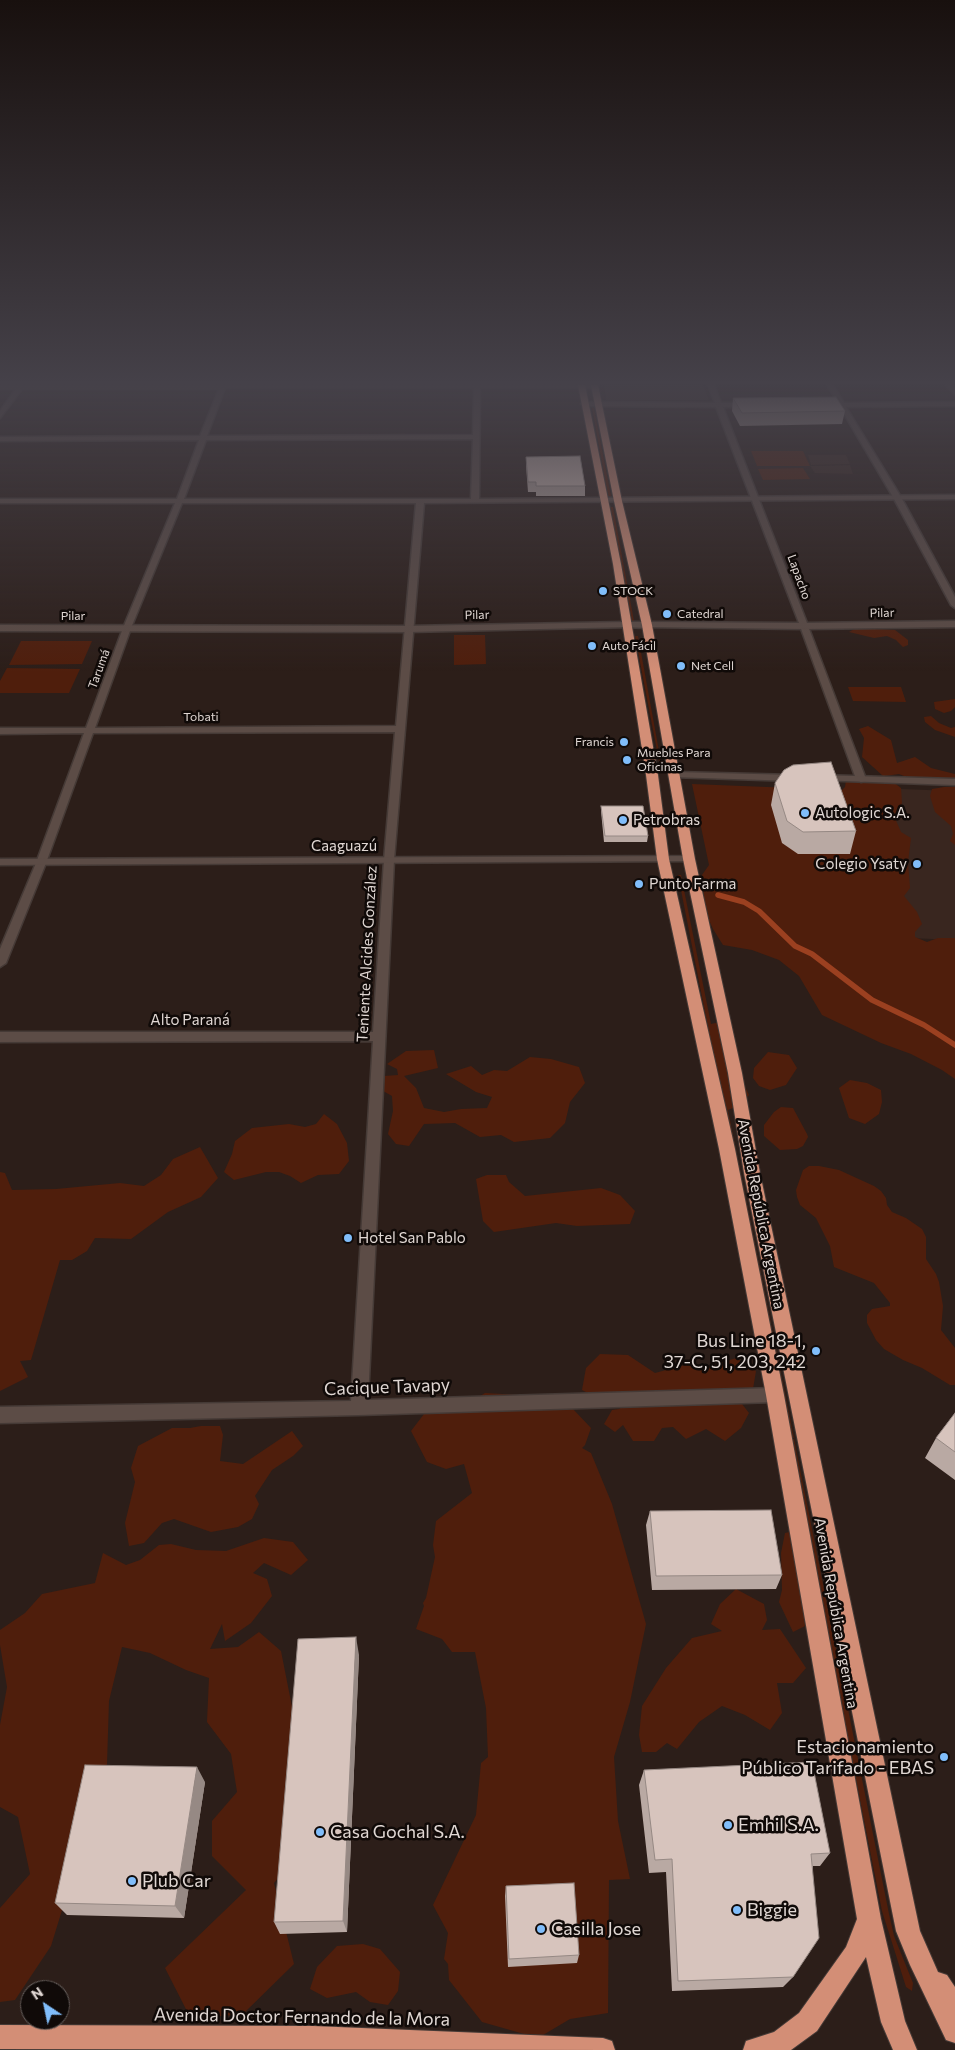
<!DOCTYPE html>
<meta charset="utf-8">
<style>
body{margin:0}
#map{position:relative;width:955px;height:2050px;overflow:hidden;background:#2c1e19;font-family:Commissioner,sans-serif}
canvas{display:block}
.north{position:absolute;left:20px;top:1980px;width:50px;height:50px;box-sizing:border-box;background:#100a08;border:1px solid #635c59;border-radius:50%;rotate:326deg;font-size:14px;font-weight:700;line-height:20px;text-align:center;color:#e0d7d3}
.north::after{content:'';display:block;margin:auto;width:18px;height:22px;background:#80bdfa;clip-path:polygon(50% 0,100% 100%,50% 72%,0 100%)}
</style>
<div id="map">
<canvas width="955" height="2050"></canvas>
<div class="north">N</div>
</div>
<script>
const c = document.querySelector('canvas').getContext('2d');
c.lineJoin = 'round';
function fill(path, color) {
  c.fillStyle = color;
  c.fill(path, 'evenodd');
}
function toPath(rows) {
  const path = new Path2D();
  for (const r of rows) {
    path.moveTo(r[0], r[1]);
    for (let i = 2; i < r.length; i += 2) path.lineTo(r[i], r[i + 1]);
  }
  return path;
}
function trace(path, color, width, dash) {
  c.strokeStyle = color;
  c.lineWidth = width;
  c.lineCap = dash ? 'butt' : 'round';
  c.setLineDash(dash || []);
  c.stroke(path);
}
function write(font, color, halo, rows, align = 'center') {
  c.font = font + ' Commissioner,sans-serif';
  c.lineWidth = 5;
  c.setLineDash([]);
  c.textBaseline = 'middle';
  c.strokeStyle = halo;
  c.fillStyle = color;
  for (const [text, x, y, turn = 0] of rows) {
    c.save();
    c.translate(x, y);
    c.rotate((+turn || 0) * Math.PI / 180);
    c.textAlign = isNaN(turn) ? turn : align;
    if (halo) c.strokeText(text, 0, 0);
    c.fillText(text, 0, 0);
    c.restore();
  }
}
fill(toPath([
 [604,385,703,385,709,400,606,400],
 [808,455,846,455,850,464,811,465],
 [850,465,853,474,815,473,810,466],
 [845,787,955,791,955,940,910,938]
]), '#39261f');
fill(toPath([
 [592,408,594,408,611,496,608,496],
 [751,451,803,451,810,466,757,466],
 [803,468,810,479,763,480,758,469],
 [610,507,613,507,634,621,632,621],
 [856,628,895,630,908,640,908,645,903,647,896,640,887,636,874,638,849,632],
 [454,635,485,635,486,664,454,665],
 [635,636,638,636,661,762,659,761],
 [21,641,92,641,82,664,9,665],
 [7,668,80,669,69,693,0,693,0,681],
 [848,687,901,687,906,702,853,701],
 [955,699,955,707,951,711,944,713,935,709,934,702],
 [931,716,939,723,951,728,955,727,955,737,935,730,925,722,924,717],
 [868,726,891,740,897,763,915,757,931,768,955,774,955,784,916,781,899,774,885,776,901,788,902,803,894,816,901,832,911,838,908,862,910,888,904,896,917,912,922,924,915,932,915,937,927,942,938,938,955,938,955,1079,942,1070,911,1054,881,1043,822,1015,799,976,779,960,752,950,723,945,713,929,705,911,702,875,709,865,692,784,842,790,845,787,846,780,883,776,862,757,864,738,859,729],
 [944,787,955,787,955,845,950,841,953,834,951,826,935,812,930,796,932,789],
 [678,875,681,875,711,1024,720,1022,735,1072,744,1084,749,1095,740,1105,728,1110,794,1438,789,1438,705,1029,708,1027],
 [434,1050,438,1068,404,1076,416,1088,424,1108,444,1112,461,1109,487,1108,492,1097,476,1092,446,1074,471,1066,482,1075,494,1070,507,1071,530,1057,551,1059,579,1067,585,1083,570,1102,565,1123,550,1138,514,1142,501,1135,480,1137,455,1123,424,1124,409,1146,396,1144,388,1134,393,1111,392,1096,376,1087,384,1076,398,1075,397,1069,387,1064,406,1051],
 [768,1052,789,1055,797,1068,786,1085,770,1090,759,1086,753,1078,754,1068],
 [850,1080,867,1083,881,1090,882,1102,879,1114,865,1124,849,1118,839,1088],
 [781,1107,793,1108,807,1134,808,1137,803,1146,797,1149,780,1150,764,1136,764,1125,774,1112],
 [324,1114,337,1124,347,1143,349,1161,339,1174,318,1175,301,1183,290,1176,279,1172,266,1172,234,1180,224,1172,232,1154,235,1141,252,1128,289,1124,305,1127,316,1124],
 [200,1147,218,1178,201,1197,168,1212,131,1239,95,1238,87,1251,72,1260,60,1260,31,1360,20,1361,28,1377,0,1391,0,1172,5,1173,12,1190,56,1189,120,1183,144,1186,161,1175,173,1159],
 [809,1166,819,1166,839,1170,874,1186,881,1191,886,1198,887,1205,892,1212,906,1218,922,1229,926,1237,926,1259,936,1274,939,1282,943,1306,941,1330,955,1348,955,1385,950,1385,922,1368,903,1360,884,1349,876,1340,867,1323,867,1315,872,1309,890,1306,890,1303,874,1283,834,1267,830,1246,816,1218,800,1205,797,1197,796,1190,803,1170],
 [487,1175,506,1175,509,1182,525,1196,601,1188,620,1195,635,1211,630,1224,577,1226,556,1223,494,1232,483,1221,476,1179],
 [600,1354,628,1355,655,1373,685,1365,708,1367,736,1358,756,1371,752,1395,601,1400,582,1390,586,1368],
 [485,1393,520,1395,573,1409,591,1428,585,1445,582,1448,591,1453,612,1504,646,1624,630,1702,614,1757,618,1821,630,1879,609,1880,608,2013,570,2019,538,2038,482,2022,449,1980,448,1964,444,1959,448,1933,433,1905,476,1815,481,1763,488,1757,486,1708,475,1652,452,1652,442,1639,416,1629,424,1606,423,1603,426,1598,435,1557,433,1545,436,1521,472,1493,464,1464,446,1469,427,1462,411,1431,424,1414,441,1407,463,1413,474,1400],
 [635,1399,739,1400,749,1413,741,1428,725,1441,706,1429,686,1439,673,1427,662,1428,654,1441,633,1441,623,1425,615,1432,604,1424,612,1410,619,1409],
 [201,1426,220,1426,223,1435,220,1461,243,1464,292,1431,303,1446,293,1456,272,1470,255,1496,259,1504,252,1519,238,1527,211,1532,174,1519,162,1523,144,1543,129,1546,125,1523,135,1482,131,1468,138,1446,172,1428,190,1428],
 [789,1439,794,1439,889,1914,894,1936,913,1983,912,1991,906,1987,882,1911],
 [794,1531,802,1578,805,1626,793,1632,779,1602,782,1590,781,1553,785,1533],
 [264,1538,293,1542,308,1560,291,1575,264,1563,253,1573,267,1579,272,1596,251,1623,225,1641,222,1624,210,1649,238,1647,259,1632,281,1651,297,1732,294,1859,274,1883,294,1964,243,2014,191,2019,165,1968,246,1890,212,1856,212,1821,237,1792,231,1754,207,1722,209,1678,186,1670,150,1653,122,1647,109,1701,107,1764,51,1946,15,2000,0,2002,0,1908,30,1874,18,1817,0,1807,0,1725,7,1687,0,1645,0,1630,25,1613,42,1594,95,1583,103,1553,126,1565,140,1560,159,1545,171,1544,196,1550,226,1551],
 [736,1589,764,1604,767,1620,762,1630,780,1629,806,1668,793,1683,777,1683,782,1713,770,1730,745,1715,722,1706,699,1722,677,1749,667,1743,656,1752,642,1752,639,1735,642,1706,666,1668,692,1638,722,1631,711,1624,720,1604],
 [363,1944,380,1949,400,1972,398,1991,388,2005,370,2002,356,1992,327,1998,310,1989,317,1967,337,1946]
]), '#4f1e0c');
trace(toPath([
 [718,895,744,902,759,911,795,946,812,954,872,1000,924,1025,955,1045]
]), '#9b4020', 5.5);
const minor = toPath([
 [0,385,598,385,595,388,480,388,479,499,955,495,955,499,424,503,394,860,368,1400,775,1388,781,1390,783,1395,781,1400,775,1402,359,1415,0,1423,0,1407,351,1401,373,1041,0,1042,0,1032,373,1032,384,860,395,732,93,733,46,863,6,963,0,967,0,949,36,863,84,733,0,734,0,728,86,728,123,628,175,503,0,503,0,499,177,499,199,440,0,441,0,437,200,436,219,389,22,389,0,418,0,411,16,389,0,389,0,385],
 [225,388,474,388,473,435,207,436,225,388],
 [473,439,471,499,184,499,206,440,473,439],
 [182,503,416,503,396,726,95,728,131,628,182,503],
 [946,385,952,385,955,389,955,395,946,385],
 [627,622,647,622,651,625,647,628,624,627,623,625,627,622],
 [804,623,808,626,866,779,865,781,861,782,856,779,800,626,804,623]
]);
const tertiary = toPath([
 [708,385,714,385,721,403,748,403,751,405,748,407,723,407,807,623,955,621,955,627,804,629,644,627,643,625,647,622,799,623,716,407,584,406,581,404,584,402,715,403,708,385],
 [827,385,833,385,844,403,955,402,955,406,846,407,901,497,955,597,955,608,951,605,893,497,840,407,825,407,822,405,825,403,838,403,827,385],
 [627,622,631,625,630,627,408,632,0,631,0,625,408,626,627,622],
 [675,772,795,775,800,778,795,781,671,777,670,775,675,772],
 [820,775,955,779,955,785,816,780,815,778,820,775],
 [689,856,693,857,694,859,693,861,0,865,0,859,689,856]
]);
const trunk = toPath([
 [578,385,585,385,621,564,658,775,669,859,735,1149,784,1395,881,1919,905,2021,917,2050,893,2050,881,2022,866,1957,817,2031,791,2050,743,2050,746,2041,774,2032,799,2013,846,1947,857,1919,766,1395,719,1149,657,859,646,775,613,564,578,385],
 [591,385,598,385,622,501,652,625,695,859,742,1073,760,1173,920,1931,938,1972,947,1975,955,1987,955,2043,946,2040,910,1965,896,1931,744,1173,728,1073,683,859,642,625,614,501,591,385],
 [0,2025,313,2026,603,2038,612,2041,615,2050,0,2049,0,2025]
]);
trace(minor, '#453a36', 3);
trace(tertiary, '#453a36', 3);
trace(trunk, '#453a36', 2);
fill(minor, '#5c4c46');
fill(tertiary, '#5c4c46');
fill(trunk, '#d38e76');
fill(toPath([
 [733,398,845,411,842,424,740,426,732,411],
 [526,457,585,486,585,496,536,496,536,492,528,492,526,466],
 [775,783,856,831,850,854,798,854,782,843,771,805],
 [601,806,648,836,647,842,604,842,601,811],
 [955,1413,955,1480,925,1458,936,1438],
 [650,1511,782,1575,776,1589,652,1590,646,1525],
 [359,1655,347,1932,280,1934,274,1922],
 [644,1770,830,1853,820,1866,813,1866,793,1977,783,1987,672,1991,666,1872,649,1873,639,1785],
 [205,1782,184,1918,67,1915,55,1903],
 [506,1886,579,1955,577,1963,508,1967,505,1896]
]), '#b9a9a3');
fill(toPath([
 [356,1637,359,1655,347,1932,343,1921],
 [197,1767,205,1782,184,1918,175,1906]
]), '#968984');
const building = toPath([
 [836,397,845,411,742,413,733,398,836,397],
 [580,456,585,486,536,486,536,482,528,482,526,457,580,456],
 [831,762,856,831,803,832,787,821,775,783,784,770,793,765,831,762],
 [601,806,643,806,648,836,605,836,601,806],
 [955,1413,955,1452,936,1438,955,1413],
 [771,1510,782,1575,656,1576,650,1511,771,1510],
 [356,1637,343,1921,274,1922,298,1639,356,1637],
 [812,1762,830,1853,811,1854,819,1938,793,1977,678,1981,672,1859,655,1860,644,1770,812,1762],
 [85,1765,197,1767,175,1906,55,1903,85,1765],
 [574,1883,579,1955,509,1959,506,1886,574,1883]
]);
fill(building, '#d7c4bd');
trace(building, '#968984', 1);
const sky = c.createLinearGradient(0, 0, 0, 672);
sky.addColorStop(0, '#18100e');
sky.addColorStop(0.57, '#454149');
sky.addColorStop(1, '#45414900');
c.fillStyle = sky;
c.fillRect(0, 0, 955, 672);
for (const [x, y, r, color] of [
 [603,591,5,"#80bdfa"],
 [667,614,5,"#80bdfa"],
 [592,646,5,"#80bdfa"],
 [681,666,5,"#80bdfa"],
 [624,742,5,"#80bdfa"],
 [627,760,5,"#80bdfa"],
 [805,813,5,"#80bdfa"],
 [623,820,5,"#80bdfa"],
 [917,864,5,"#80bdfa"],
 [639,884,5,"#80bdfa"],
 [348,1238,5,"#80bdfa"],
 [816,1351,5,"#80bdfa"],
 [944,1757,5,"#80bdfa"],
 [728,1825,5,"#80bdfa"],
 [320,1832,5,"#80bdfa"],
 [132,1881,5,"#80bdfa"],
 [737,1910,5,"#80bdfa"],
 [541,1929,5,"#80bdfa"]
]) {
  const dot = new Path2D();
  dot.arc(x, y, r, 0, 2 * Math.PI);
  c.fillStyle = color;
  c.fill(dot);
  trace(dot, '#100a08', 2);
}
write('12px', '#e0d7d3', '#100a08', [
 ["Lapacho",799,577,70],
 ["Pilar",882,613,-1],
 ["Pilar",477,615,-1],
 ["Pilar",73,616],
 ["Tarumá",99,669,-70],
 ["Tobati",201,717]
]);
write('12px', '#e0d7d3', '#100a08', [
 ["STOCK",613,591],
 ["Catedral",677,614],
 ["Auto Fácil",602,646],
 ["Net Cell",691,666],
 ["Francis",614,742,"right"],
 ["Muebles Para",637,753],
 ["Oficinas",637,767]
], 'left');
write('15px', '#e0d7d3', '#100a08', [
 ["Autologic S.A.",815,813],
 ["Petrobras",633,820],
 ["Colegio Ysaty",907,864,"right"],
 ["Punto Farma",649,884],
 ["Hotel San Pablo",358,1238]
], 'left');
write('15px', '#e0d7d3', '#100a08', [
 ["Caaguazú",344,846],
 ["Teniente Alcides González",367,954,-87],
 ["Alto Paraná",190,1020],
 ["Avenida República Argentina",761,1214,79],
 ["Avenida República Argentina",836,1613,80]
]);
write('18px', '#e0d7d3', '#100a08', [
 ["Bus Line 18-1,",806,1341,"right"],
 ["37-C, 51, 203, 242",806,1362,"right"],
 ["Estacionamiento",934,1747,"right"],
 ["Público Tarifado - EBAS",934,1768,"right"],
 ["Emhil S.A.",738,1825],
 ["Casa Gochal S.A.",330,1832],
 ["Plub Car",142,1881],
 ["Biggie",747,1910],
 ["Casilla Jose",551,1929]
], 'left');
write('18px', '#e0d7d3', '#100a08', [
 ["Cacique Tavapy",387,1387,-2],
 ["Avenida Doctor Fernando de la Mora",302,2017,1]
]);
</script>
